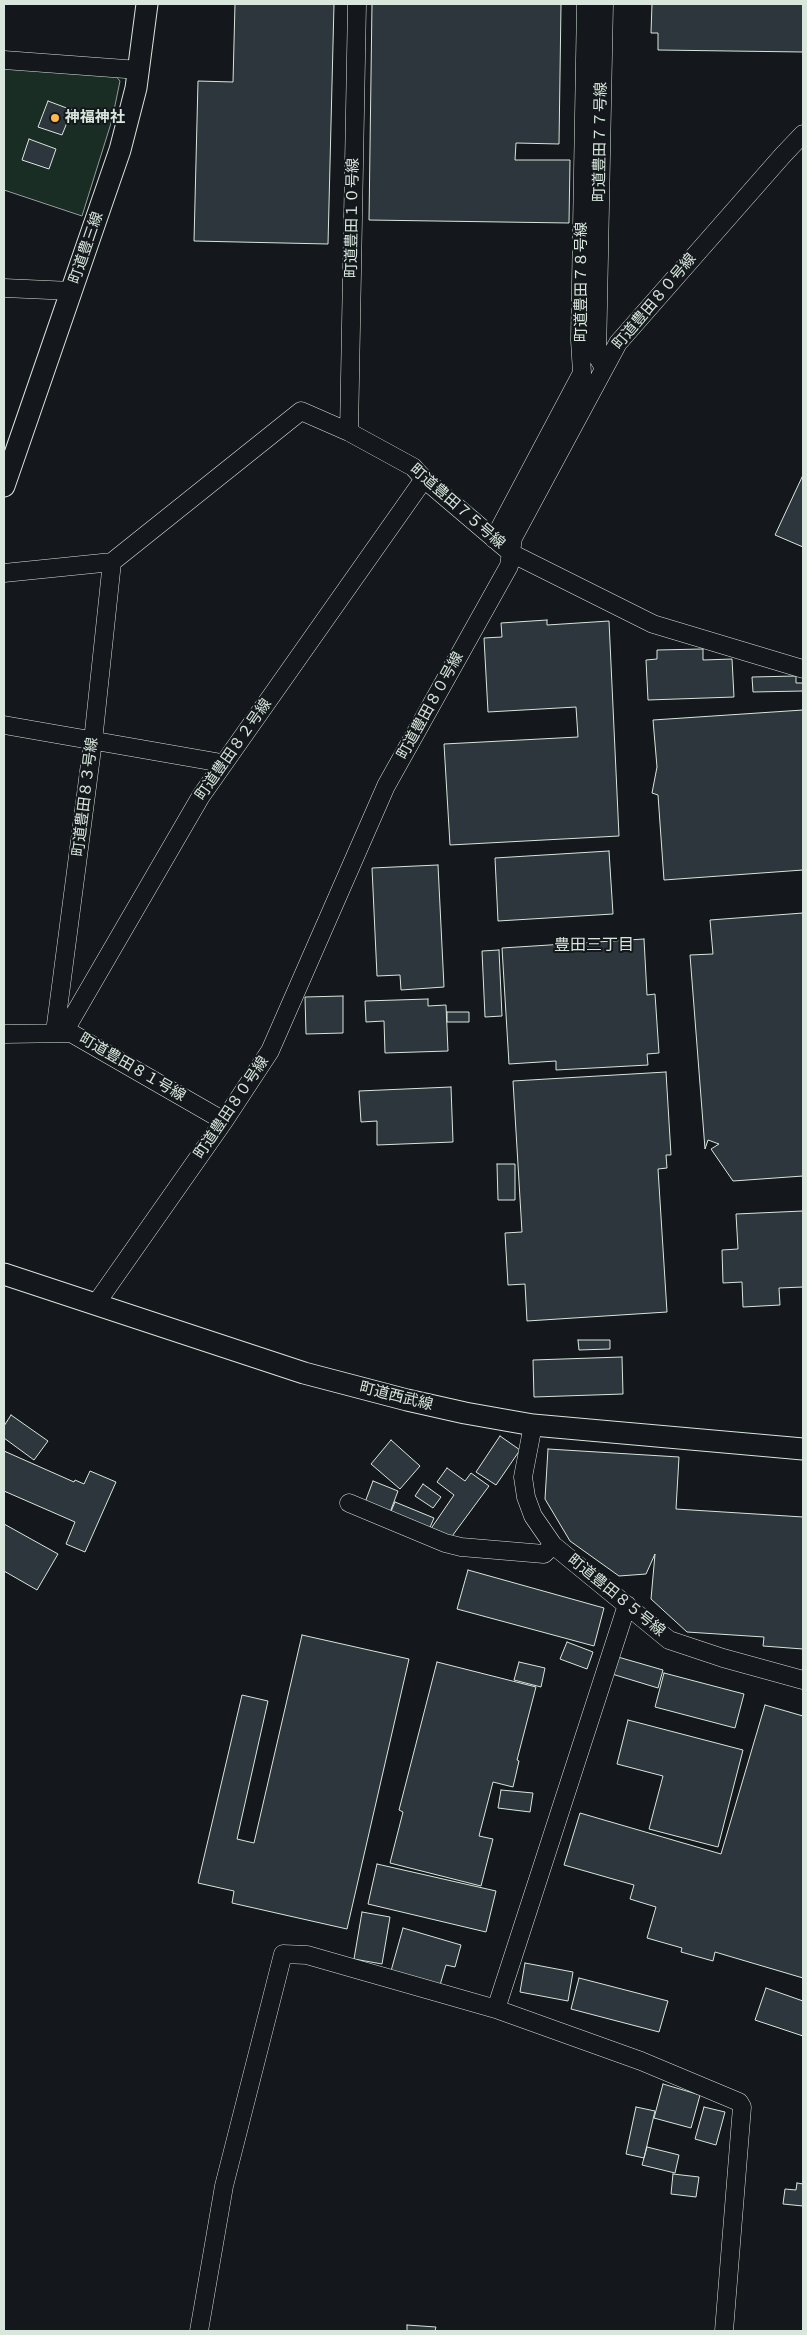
<!DOCTYPE html>
<meta charset="utf-8">
<style>
body{margin:0}
#map{position:relative;width:807px;height:2335px;overflow:hidden;background:#14181c;font-family:Roboto,sans-serif}
canvas{display:block}
.frame{position:absolute;inset:0;border:5px solid #d8e6dc;pointer-events:none}
</style>
<div id="map">
<canvas width="807" height="2335"></canvas>
<div class="frame"></div>
</div>
<script>
const c = document.querySelector('canvas').getContext('2d');
c.lineJoin = 'round';
function fill(path, color) {
  c.fillStyle = color;
  c.fill(path, 'evenodd');
}
function toPath(rows) {
  const path = new Path2D();
  for (const r of rows) {
    path.moveTo(r[0], r[1]);
    for (let i = 2; i < r.length; i += 2) path.lineTo(r[i], r[i + 1]);
  }
  return path;
}
function trace(path, color, width, dash) {
  c.strokeStyle = color;
  c.lineWidth = width;
  c.lineCap = dash ? 'butt' : 'round';
  c.setLineDash(dash || []);
  c.stroke(path);
}
function write(font, color, halo, rows, align = 'center') {
  c.font = font + ' Roboto,"Noto Sans JP",sans-serif';
  c.lineWidth = 4;
  c.setLineDash([]);
  c.textBaseline = 'middle';
  c.strokeStyle = halo;
  c.fillStyle = color;
  for (const [text, x, y, turn = 0] of rows) {
    c.save();
    c.translate(x, y);
    c.rotate((+turn || 0) * Math.PI / 180);
    c.textAlign = isNaN(turn) ? turn : align;
    if (halo) c.strokeText(text, 0, 0);
    c.fillText(text, 0, 0);
    c.restore();
  }
}
const green = toPath([
 [4,67,114,74,120,81,112,120,82,216,4,190,4,67]
]);
fill(green, '#1a2d24');
trace(green, '#939e99', 1);
const building = toPath([
 [235,4,334,4,328,244,194,241,198,81,233,82,235,4],
 [372,4,561,4,559,144,516,143,515,160,570,160,569,223,369,220,372,4],
 [652,4,803,4,803,52,658,50,658,33,651,33,652,4],
 [48,101,72,110,62,135,38,127,48,101],
 [29,139,56,149,49,169,22,160,29,139],
 [803,475,803,547,775,535,803,475],
 [547,620,547,625,609,621,619,836,450,845,444,744,578,737,576,707,488,712,484,638,502,637,501,623,547,620],
 [703,649,703,660,732,659,734,697,648,700,646,660,657,659,657,650,703,649],
 [796,676,796,683,803,683,803,691,753,692,752,677,796,676],
 [803,710,803,870,664,880,658,795,652,793,657,767,653,720,803,710],
 [609,851,613,914,498,921,495,858,609,851],
 [438,865,444,987,401,990,400,975,377,976,372,868,438,865],
 [803,913,803,1176,733,1181,711,1149,719,1144,708,1140,705,1149,690,955,713,954,710,920,803,913],
 [644,939,647,995,655,994,659,1053,647,1054,648,1065,556,1070,556,1061,509,1064,502,948,644,939],
 [499,950,502,1016,485,1017,482,951,499,950],
 [343,996,343,1033,306,1034,305,997,343,996],
 [428,999,428,1006,446,1005,448,1051,385,1053,384,1021,366,1022,365,1001,428,999],
 [447,1012,469,1012,469,1022,447,1022,447,1012],
 [666,1072,671,1155,666,1155,667,1168,658,1169,667,1312,527,1321,525,1284,508,1285,505,1233,522,1232,513,1081,666,1072],
 [451,1087,453,1142,377,1145,377,1121,361,1122,359,1091,451,1087],
 [497,1164,515,1164,515,1200,498,1200,497,1164],
 [803,1211,803,1287,779,1288,780,1305,743,1307,742,1282,723,1283,722,1250,738,1249,736,1214,803,1211],
 [578,1340,610,1340,610,1349,579,1350,578,1340],
 [622,1357,623,1394,534,1397,533,1360,622,1357],
 [11,1415,48,1441,34,1460,4,1438,4,1426,11,1415],
 [500,1436,520,1450,496,1485,476,1472,500,1436],
 [391,1440,420,1466,400,1489,371,1464,391,1440],
 [548,1449,679,1457,676,1509,803,1517,803,1649,763,1646,764,1637,687,1632,651,1599,655,1554,646,1574,619,1576,570,1541,545,1499,548,1449],
 [4,1451,74,1482,75,1480,84,1484,90,1471,116,1482,85,1552,66,1544,75,1522,4,1491,4,1451],
 [447,1468,465,1481,471,1473,489,1486,447,1543,430,1530,454,1495,437,1482,447,1468],
 [373,1481,398,1491,389,1515,364,1505,373,1481],
 [423,1484,441,1497,433,1508,415,1496,423,1484],
 [395,1502,434,1518,428,1532,389,1516,395,1502],
 [4,1524,58,1554,37,1590,4,1571,4,1524],
 [468,1570,604,1608,594,1646,457,1609,468,1570],
 [302,1635,409,1659,347,1929,232,1903,234,1891,198,1883,242,1695,268,1701,237,1839,254,1843,302,1635],
 [567,1642,593,1652,587,1669,560,1659,567,1642],
 [618,1657,663,1670,658,1688,612,1674,618,1657],
 [437,1662,536,1687,517,1760,519,1761,513,1787,493,1782,479,1836,493,1839,481,1886,390,1863,403,1812,399,1810,437,1662],
 [519,1662,545,1668,541,1687,514,1680,519,1662],
 [664,1673,744,1694,735,1728,655,1707,664,1673],
 [765,1705,803,1716,803,1978,715,1952,713,1961,681,1952,682,1948,647,1938,656,1907,630,1899,634,1885,564,1865,580,1813,721,1854,765,1705],
 [628,1720,743,1750,718,1847,649,1829,663,1776,617,1764,628,1720],
 [501,1790,533,1793,530,1812,498,1808,501,1790],
 [377,1864,496,1891,486,1932,368,1904,377,1864],
 [362,1912,390,1917,382,1964,354,1959,362,1912],
 [403,1928,461,1945,455,1967,446,1965,440,1985,391,1971,403,1928],
 [525,1963,573,1972,568,2001,520,1992,525,1963],
 [579,1978,668,2001,659,2032,571,2009,579,1978],
 [766,1988,803,2001,803,2036,755,2020,766,1988],
 [663,2084,700,2095,691,2128,654,2118,663,2084],
 [636,2107,655,2111,644,2158,626,2154,636,2107],
 [704,2107,725,2112,716,2145,695,2139,704,2107],
 [647,2147,679,2155,675,2173,642,2165,647,2147],
 [673,2174,699,2177,696,2197,671,2194,673,2174],
 [797,2183,803,2184,803,2206,783,2204,785,2189,796,2190,797,2183],
 [407,2325,436,2327,435,2331,407,2331,407,2325]
]);
fill(building, '#2c363c');
trace(building, '#d8e6dc', 1);
const minor = toPath([
 [4,60,139,70],
 [4,288,72,291],
 [604,368,597,356,604,4],
 [349,432,357,4],
 [494,539,582,373,580,340,586,4],
 [4,573,112,562,301,411,349,432,413,467,424,479,511,553,653,624,803,669],
 [4,725,216,762,222,766],
 [55,1032,93,741,112,562],
 [64,1032,201,796,424,479],
 [4,1034,71,1033,224,1121],
 [95,1305,224,1121,270,1051,386,786,509,566,513,538,618,343,783,155,803,134],
 [533,1425,523,1477,526,1497,533,1516,553,1545,669,1640,723,1658,803,1680],
 [349,1503,445,1543,461,1547,544,1554,553,1545],
 [496,2009,627,1605],
 [199,2331,224,2186,283,1954,307,1955,496,2009,641,2061,739,2102,742,2107,724,2331]
]);
const tertiary = toPath([
 [4,486,120,150,136,88,147,4],
 [4,1274,304,1373,407,1400,465,1413,533,1425,803,1449]
]);
trace(minor, '#d8e6dc', 19);
trace(tertiary, '#d8e6dc', 23);
trace(minor, '#14181c', 18);
trace(tertiary, '#14181c', 21);
for (const [x, y, r, color] of [
 [55,118,5,"#ffb74d"]
]) {
  const dot = new Path2D();
  dot.arc(x, y, r, 0, 2 * Math.PI);
  c.fillStyle = color;
  c.fill(dot);
  trace(dot, '#14181c', 2);
}
write('bold 15px', '#d8e6dc', '#14181c', [
 ["神福神社",65,118]
], 'left');
write('15px', '#d8e6dc', '#14181c', [
 ["町道豊田７７号線",601,142,-89],
 ["町道豊田１０号線",353,218,-89],
 ["町道豊三線",87,248,-71],
 ["町道豊田７８号線",582,282,-90],
 ["町道豊田８０号線",655,302,-50],
 ["町道豊田７５号線",457,507,41],
 ["町道豊田８０号線",431,706,-61],
 ["町道豊田８２号線",234,750,-55],
 ["町道豊田８３号線",86,797,-83],
 ["町道豊田８１号線",132,1068,30],
 ["町道豊田８０号線",232,1108,-56],
 ["町道西武線",396,1397,14],
 ["町道豊田８５号線",616,1596,39]
]);
write('16px', '#d8e6dc', '#14181c', [
 ["豊田三丁目",594,946]
]);
</script>
